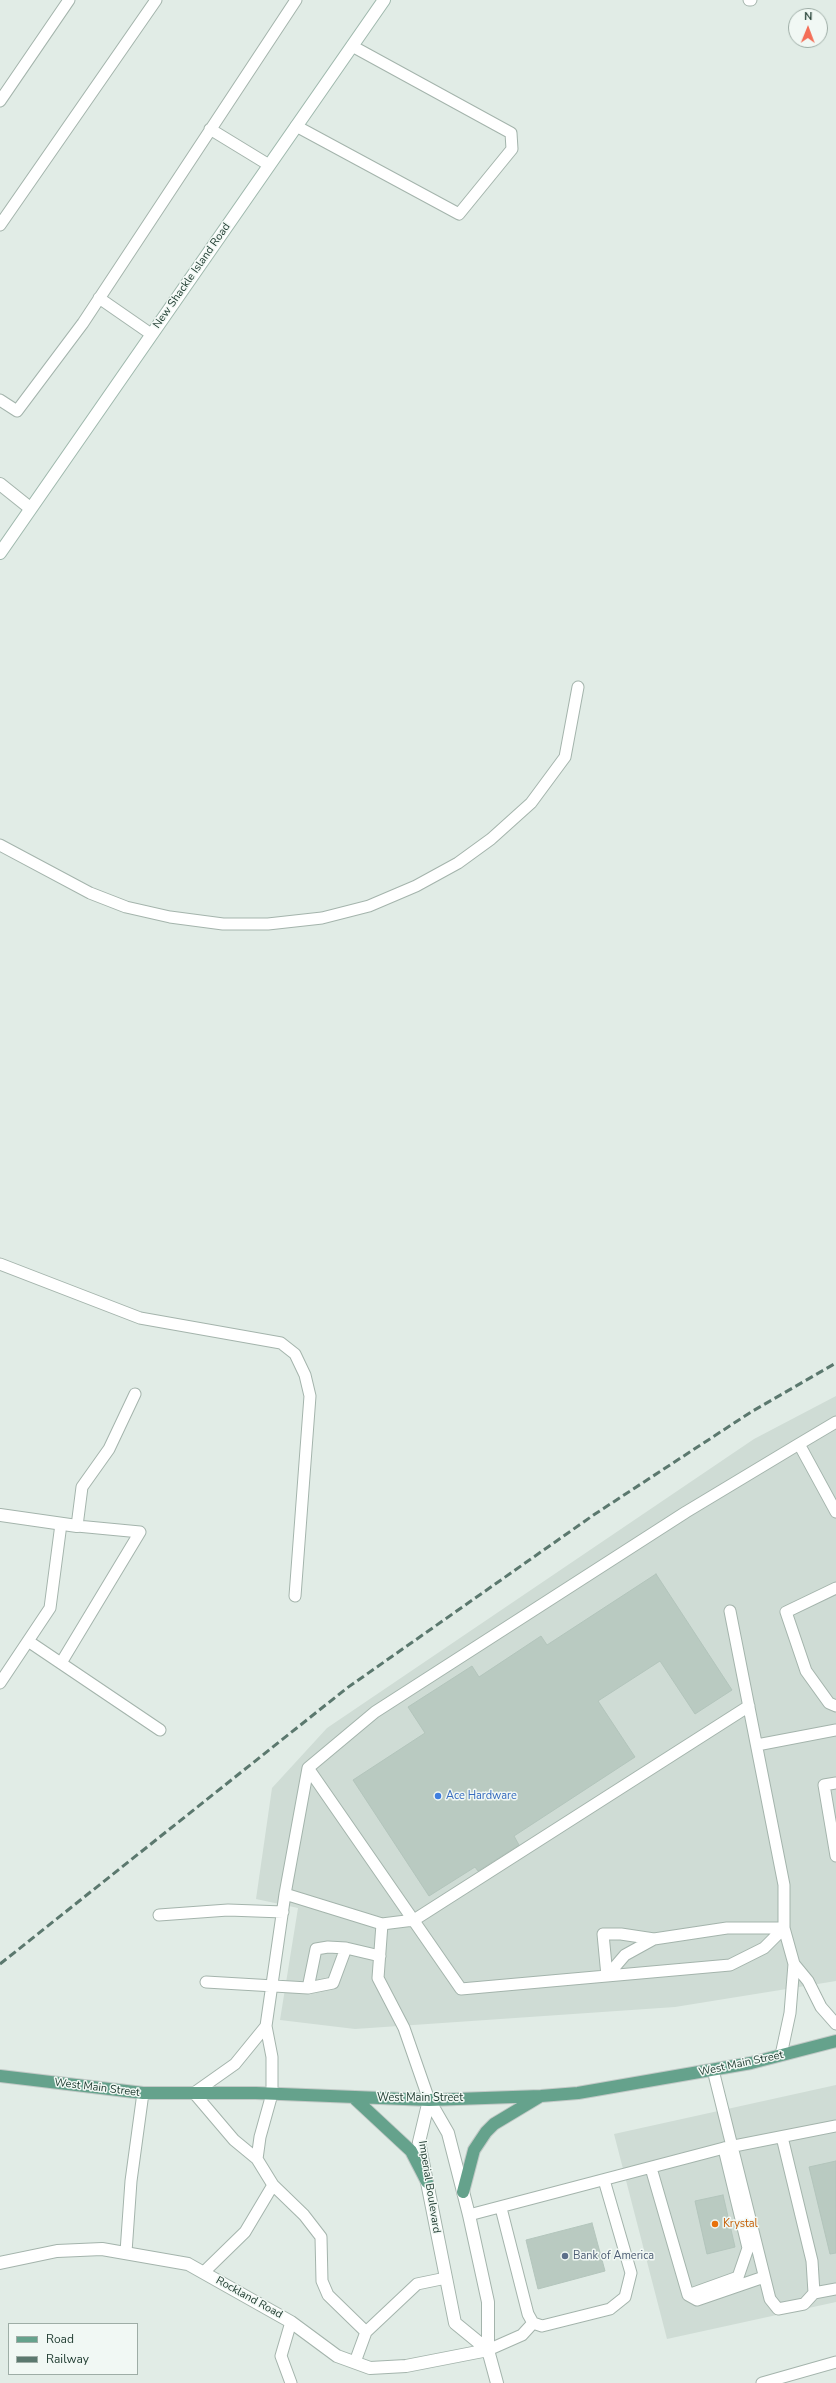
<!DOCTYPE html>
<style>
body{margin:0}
#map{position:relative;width:836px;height:2383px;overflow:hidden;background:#e1ece6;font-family:"Nunito Sans",sans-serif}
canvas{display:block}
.legend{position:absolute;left:8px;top:2323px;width:130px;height:52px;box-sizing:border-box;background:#f1f8f4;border:1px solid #9eada6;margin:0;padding:5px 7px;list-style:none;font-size:12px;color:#213d32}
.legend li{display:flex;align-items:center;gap:8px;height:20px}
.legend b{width:20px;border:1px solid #9eada6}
.north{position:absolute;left:788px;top:8px;width:40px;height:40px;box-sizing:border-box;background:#f1f8f4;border:1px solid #9eada6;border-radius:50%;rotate:1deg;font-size:11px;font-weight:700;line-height:16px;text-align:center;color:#213d32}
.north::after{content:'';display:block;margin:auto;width:14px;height:18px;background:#f46e57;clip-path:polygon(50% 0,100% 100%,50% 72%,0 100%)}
</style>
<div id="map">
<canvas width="836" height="2383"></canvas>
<ul class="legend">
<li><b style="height:5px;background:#65a28c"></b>Road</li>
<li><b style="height:5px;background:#5b786e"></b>Railway</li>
</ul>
<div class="north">N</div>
</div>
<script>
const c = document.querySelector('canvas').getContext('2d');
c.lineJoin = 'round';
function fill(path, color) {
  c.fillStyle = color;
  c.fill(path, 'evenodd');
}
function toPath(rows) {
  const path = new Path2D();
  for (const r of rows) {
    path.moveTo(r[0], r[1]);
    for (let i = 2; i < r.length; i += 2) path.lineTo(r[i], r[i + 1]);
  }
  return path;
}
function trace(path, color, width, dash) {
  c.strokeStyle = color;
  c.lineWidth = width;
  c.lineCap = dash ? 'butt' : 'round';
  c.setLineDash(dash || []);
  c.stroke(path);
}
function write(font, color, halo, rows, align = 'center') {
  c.font = font + ' "Nunito Sans",sans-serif';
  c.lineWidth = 3;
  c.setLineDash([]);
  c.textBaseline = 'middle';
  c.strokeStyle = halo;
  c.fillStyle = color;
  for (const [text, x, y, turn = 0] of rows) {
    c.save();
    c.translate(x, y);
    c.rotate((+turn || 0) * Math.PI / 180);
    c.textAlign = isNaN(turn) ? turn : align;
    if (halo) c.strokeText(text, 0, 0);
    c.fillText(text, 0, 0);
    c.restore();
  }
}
fill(toPath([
 [836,1396,836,1981,675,2007,355,2029,280,2020,298,1908,256,1899,272,1788,327,1728,754,1439],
 [836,2085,836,2302,667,2339,614,2134]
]), '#cfdcd5');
const building = toPath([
 [656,1574,732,1690,695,1714,660,1661,598,1701,635,1757,514,1836,519,1845,478,1871,475,1867,429,1896,353,1780,425,1733,408,1707,472,1666,479,1677,541,1636,547,1645,656,1574],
 [836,2161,836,2253,830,2254,809,2167,836,2161],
 [723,2195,735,2247,707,2254,695,2201,723,2195],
 [592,2223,605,2271,538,2289,526,2240,592,2223]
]);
fill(building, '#b9cac1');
trace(building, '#b3c5bc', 1);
const lane = toPath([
 [749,0,751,0],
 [0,101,69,0],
 [296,126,459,214,512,149,511,133,352,46],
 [210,129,269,165],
 [0,225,156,0],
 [99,298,151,334],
 [0,400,17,411,83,323,296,0],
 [0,845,90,893,126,907,170,917,223,924,268,924,322,918,369,906,416,886,458,863,491,839,531,803,565,757,578,687],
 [0,1264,140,1318,281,1343,295,1354,305,1375,310,1396,295,1596],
 [799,1444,836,1422],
 [836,1588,786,1612,806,1671,829,1703,836,1706],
 [730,1611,784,1885,784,1928,794,1964,790,2013,781,2055],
 [28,1641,160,1730],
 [61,1663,140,1532,77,1526,82,1487,109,1449,135,1394],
 [0,1683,50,1608,61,1524],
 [757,1745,836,1730],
 [308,1768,461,1989,730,1965,764,1948,784,1928],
 [836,1783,824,1785,836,1856],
 [285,1894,382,1924,378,1978,404,2028,429,2100],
 [159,1915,228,1910,283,1912],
 [382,1924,414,1920,749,1706],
 [794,1964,808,1981,821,2007,836,2024],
 [607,1976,603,1934,621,1934,654,1939,727,1928,784,1928],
 [607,1976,625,1955,654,1939],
 [206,1982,308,1988,333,1983,346,1948],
 [308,1988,316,1949,328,1947,346,1948,380,1956],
 [266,2026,235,2064,194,2093,234,2140,257,2159,273,2185,304,2215,321,2237,322,2281,328,2295,366,2332],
 [713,2070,770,2299,778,2309,804,2304,814,2293,812,2261,782,2137],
 [257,2159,260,2137,272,2094,272,2057,266,2026,285,1894,308,1768,375,1712,686,1512,799,1444,836,1512],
 [651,2168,688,2295,697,2300,764,2277],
 [501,2208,528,2314,533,2323,542,2326,610,2309,625,2297,631,2273,604,2180],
 [469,2215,724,2148,836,2126],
 [126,2252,131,2181,143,2093],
 [204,2272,245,2232,273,2185],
 [814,2293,836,2289],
 [688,2295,738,2277,748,2248,725,2153],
 [488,2350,522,2335,533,2323],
 [355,2362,366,2332,417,2284,446,2278],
 [291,2383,281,2356,291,2322],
 [762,2383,836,2362]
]);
const street = toPath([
 [0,484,30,508],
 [0,1515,77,1526],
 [429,2100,448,2133,469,2215,488,2302,488,2350,497,2383],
 [429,2100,419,2142,455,2323,488,2350],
 [0,2263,57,2251,102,2249,188,2264,291,2322,337,2356,370,2368,406,2366,488,2350]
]);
const secondary = toPath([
 [0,553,384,0]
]);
const primary = toPath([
 [0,2076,143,2093,256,2093,429,2100,541,2096,578,2093,751,2063,836,2041],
 [353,2097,411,2151,427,2182],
 [463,2192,474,2150,486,2132,494,2124,539,2097]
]);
trace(lane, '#a4b4ac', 13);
trace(street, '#a4b4ac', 14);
trace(secondary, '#9fb8ad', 14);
trace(primary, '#c1c9c6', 14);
trace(lane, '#fff', 11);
trace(street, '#fff', 12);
trace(secondary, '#fff', 12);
trace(primary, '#65a28c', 12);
trace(toPath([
 [0,1964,347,1688,595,1514,751,1412,836,1363]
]), '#5b786e', 3, [8, 4]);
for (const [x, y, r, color] of [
 [438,1796,4,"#3f7fe0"],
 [715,2224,4,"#e8710a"],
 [565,2256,4,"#5c6f8a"]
]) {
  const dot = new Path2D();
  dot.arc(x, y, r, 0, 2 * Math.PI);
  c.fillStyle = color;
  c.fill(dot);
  trace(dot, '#f1f8f4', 1.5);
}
write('11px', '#213d32', '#f1f8f4', [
 ["New Shackle Island Road",192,276,-55],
 ["West Main Street",741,2064,-12],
 ["West Main Street",97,2088,7],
 ["West Main Street",420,2098],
 ["Imperial Boulevard",429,2187,81],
 ["Rockland Road",249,2298,29]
]);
write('11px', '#366cbe', '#f1f8f4', [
 ["Ace Hardware",446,1796]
], 'left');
write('11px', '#c56008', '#f1f8f4', [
 ["Krystal",723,2224]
], 'left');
write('11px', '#4e5e75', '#f1f8f4', [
 ["Bank of America",573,2256]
], 'left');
</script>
